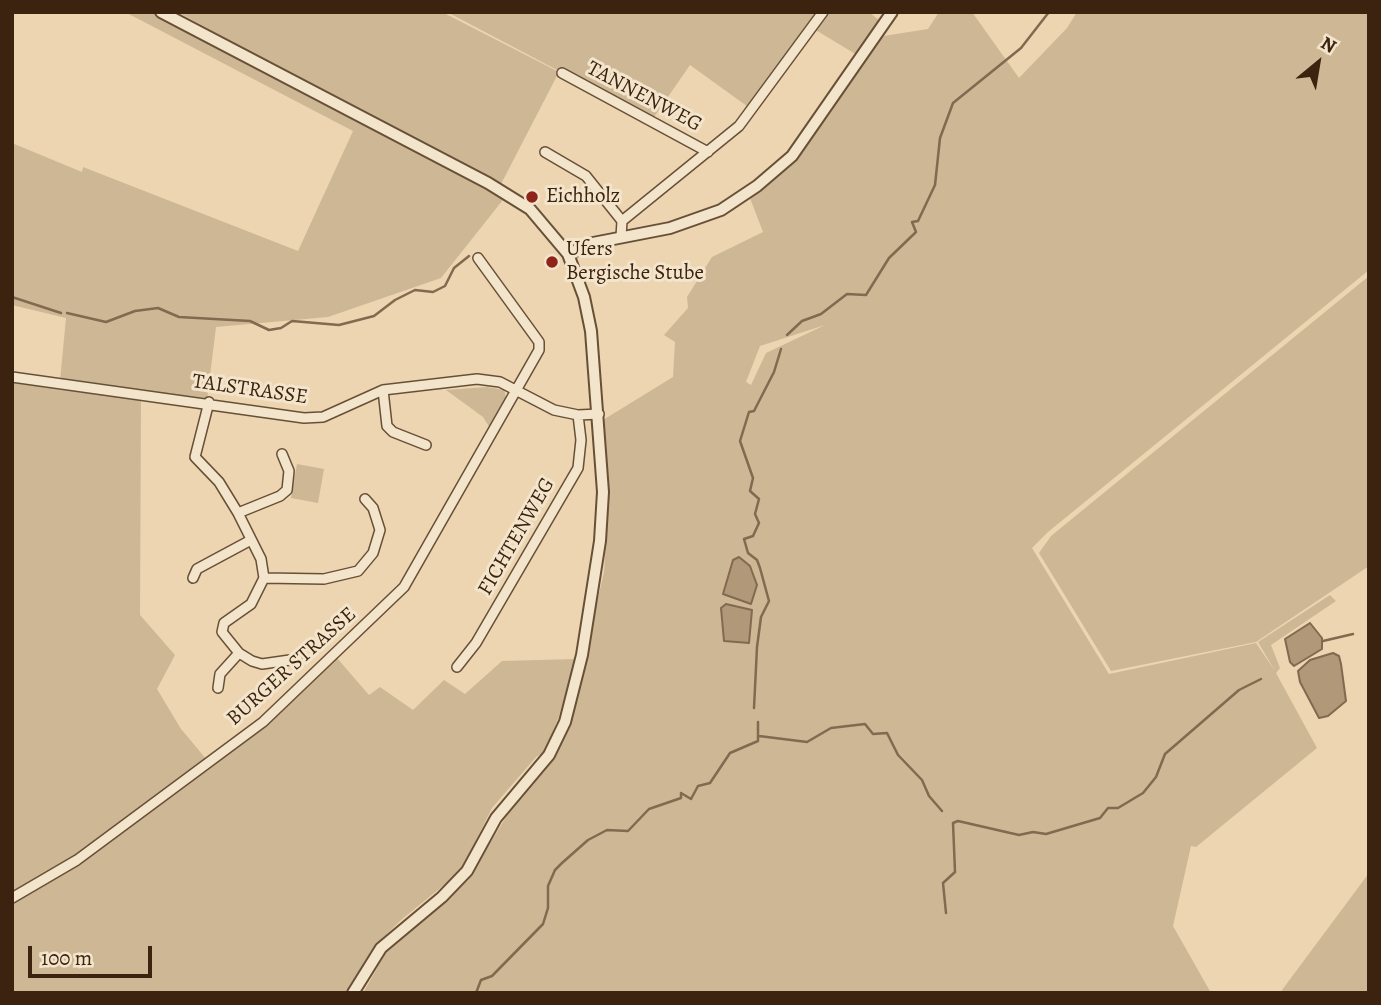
<!DOCTYPE html>
<style>
body{margin:0}
#map{position:relative;width:1381px;height:1005px;overflow:hidden;background:#ecd5b0;font-family:Alegreya,serif}
canvas{display:block}
.frame{position:absolute;inset:0;border:14px solid #3c230f;pointer-events:none}
.north{position:absolute;left:1283px;top:28px;width:70px;height:70px;-webkit-text-stroke:5px #f3e4cc;paint-order:stroke;rotate:30deg;font-size:19px;font-weight:700;line-height:28px;text-align:center;color:#3c230f}
.north::after{content:'';display:block;margin:auto;width:24px;height:32px;background:#3c230f;clip-path:polygon(50% 0,100% 100%,50% 72%,0 100%)}
.scale{position:absolute;left:28px;top:946px;width:124px;height:32px;box-sizing:border-box;border:4px solid #3c230f;border-top:0;padding-left:9px;font-size:21px;line-height:24px;white-space:nowrap;color:#3c230f;-webkit-text-stroke:5px #f3e4cc;paint-order:stroke}
</style>
<div id="map">
<canvas width="1381" height="1005"></canvas>
<div class="frame"></div>
<div class="north">N</div>
<div class="scale">100 m</div>
</div>
<script>
const c = document.querySelector('canvas').getContext('2d');
c.lineJoin = 'round';
function fill(path, color) {
  c.fillStyle = color;
  c.fill(path, 'evenodd');
}
function toPath(rows) {
  const path = new Path2D();
  for (const r of rows) {
    path.moveTo(r[0], r[1]);
    for (let i = 2; i < r.length; i += 2) path.lineTo(r[i], r[i + 1]);
  }
  return path;
}
function trace(path, color, width, dash) {
  c.strokeStyle = color;
  c.lineWidth = width;
  c.lineCap = dash ? 'butt' : 'round';
  c.setLineDash(dash || []);
  c.stroke(path);
}
function write(font, color, halo, rows, align = 'center') {
  c.font = font + ' Alegreya,serif';
  c.lineWidth = 6;
  c.setLineDash([]);
  c.textBaseline = 'middle';
  c.strokeStyle = halo;
  c.fillStyle = color;
  for (const [text, x, y, turn = 0] of rows) {
    c.save();
    c.translate(x, y);
    c.rotate((+turn || 0) * Math.PI / 180);
    c.textAlign = isNaN(turn) ? turn : align;
    if (halo) c.strokeText(text, 0, 0);
    c.fillText(text, 0, 0);
    c.restore();
  }
}
fill(toPath([
 [125,12,157,12,506,196,441,278,328,317,216,327,207,400,60,381,66,318,12,305,12,143,82,172,83,167,298,251,353,131],
 [178,12,442,12,559,72,501,184,421,146],
 [447,12,869,12,880,21,857,55,809,26,751,109,690,65,652,120],
 [939,12,972,12,1019,78,1067,28,1077,12,1369,12,1369,270,1048,532,1032,548,1109,674,1256,643,1275,671,1258,642,1330,595,1336,601,1271,645,1280,668,1276,673,1317,748,1196,847,1191,846,1173,926,1211,993,363,993,387,951,468,880,506,817,552,762,569,724,604,572,609,493,603,420,673,377,675,342,664,335,688,308,687,297,712,257,763,232,750,198,797,160,877,37,928,29],
 [825,325,766,353,751,385,746,382,760,346],
 [1369,276,1369,566,1256,642,1111,671,1039,553,1051,536],
 [12,381,60,390,141,396,140,615,175,655,157,689,181,729,207,760,95,844,12,896],
 [487,387,504,390,506,397,490,428,483,417,446,390],
 [297,464,324,469,318,503,291,498],
 [337,658,369,695,380,687,413,710,444,680,465,694,502,661,576,659,558,719,544,752,536,757,492,808,465,863,455,876,401,920,373,948,346,993,12,993,12,900,83,860,211,766,282,711],
 [1369,873,1369,993,1280,993,1285,986]
]), '#ceb795');
const water = toPath([
 [739,557,750,566,757,585,751,604,723,594,733,560,739,557],
 [726,604,752,610,749,643,724,641,721,608,726,604],
 [1310,623,1322,638,1322,649,1294,666,1290,662,1285,639,1310,623],
 [1333,653,1339,656,1341,664,1346,701,1328,716,1319,718,1300,682,1298,671,1310,660,1333,653]
]);
fill(water, '#b09879');
trace(water, '#82694f', 2);
trace(toPath([
 [12,297,61,313],
 [67,313,106,322,135,311,158,308,179,317,250,321,269,330,281,328,292,321,339,325,374,316,395,300,415,290,433,292,445,286,454,268,469,256],
 [787,335,802,321,821,314,847,294,866,295,889,258,916,232,912,222,918,221,935,185,940,138,953,103,1021,48,1049,12],
 [1323,641,1353,634],
 [754,708,757,647,761,617,769,601,760,568,757,560,748,553,744,539,753,536,759,523,755,514,759,499,750,491,753,478,740,441,749,412,754,411,774,372,781,349],
 [759,736,807,742,831,728,865,724,873,734,887,733,898,755,922,780,929,796,942,811],
 [946,913,943,883,955,872,953,823,958,821,1019,835,1033,832,1046,834,1100,818,1108,808,1118,808,1143,793,1156,777,1165,754,1239,690,1261,679],
 [476,993,481,980,492,976,543,924,548,908,548,886,555,870,562,863,588,840,607,830,628,831,649,809,681,798,681,793,691,799,698,786,710,783,730,753,758,741,758,722]
]), '#82694f', 2.5);
const minor = toPath([
 [562,73,708,152],
 [545,152,586,176,622,221],
 [621,237,622,221,739,126,823,12],
 [12,377,304,418,323,417,383,390,477,379,500,382,554,410,578,415,599,414],
 [383,390,387,426,393,432,426,445],
 [209,402,195,457,219,482,238,513,261,559,264,578,251,604,224,623,222,632,239,653,252,661,262,664,297,659],
 [238,513,280,496,287,490,289,471,282,454],
 [193,578,197,569,251,540],
 [264,578,324,579,358,571,373,553,380,530,373,508,365,499],
 [457,667,476,643,578,468,581,440,578,415],
 [218,688,220,674,239,653],
 [12,898,77,860,263,722,404,587,539,350,539,342,478,258]
]);
const tertiary = toPath([
 [161,12,488,183,530,209,568,254,584,297,591,331,603,492,600,541,582,655,565,722,549,755,496,818,467,871,442,897,381,948,353,993],
 [568,254,593,243,670,228,721,210,757,186,792,156,892,12]
]);
trace(minor, '#685037', 12);
trace(tertiary, '#685037', 14);
trace(minor, '#f3e4cc', 9);
trace(tertiary, '#f3e4cc', 10);
for (const [x, y, r, color] of [
 [532,197,7,"#8f2418"],
 [552,262,7,"#8f2418"]
]) {
  const dot = new Path2D();
  dot.arc(x, y, r, 0, 2 * Math.PI);
  c.fillStyle = color;
  c.fill(dot);
  trace(dot, '#f3e4cc', 2.5);
}
write('21px', '#3c230f', '#f3e4cc', [
 ["TANNENWEG",644,97,28],
 ["TALSTRASSE",250,390,8],
 ["FICHTENWEG",517,537,-60],
 ["BURGER STRASSE",292,667,-42]
]);
write('21px', '#3c230f', '#f3e4cc', [
 ["Eichholz",546,197],
 ["Ufers",566,250],
 ["Bergische Stube",566,274]
], 'left');
</script>
